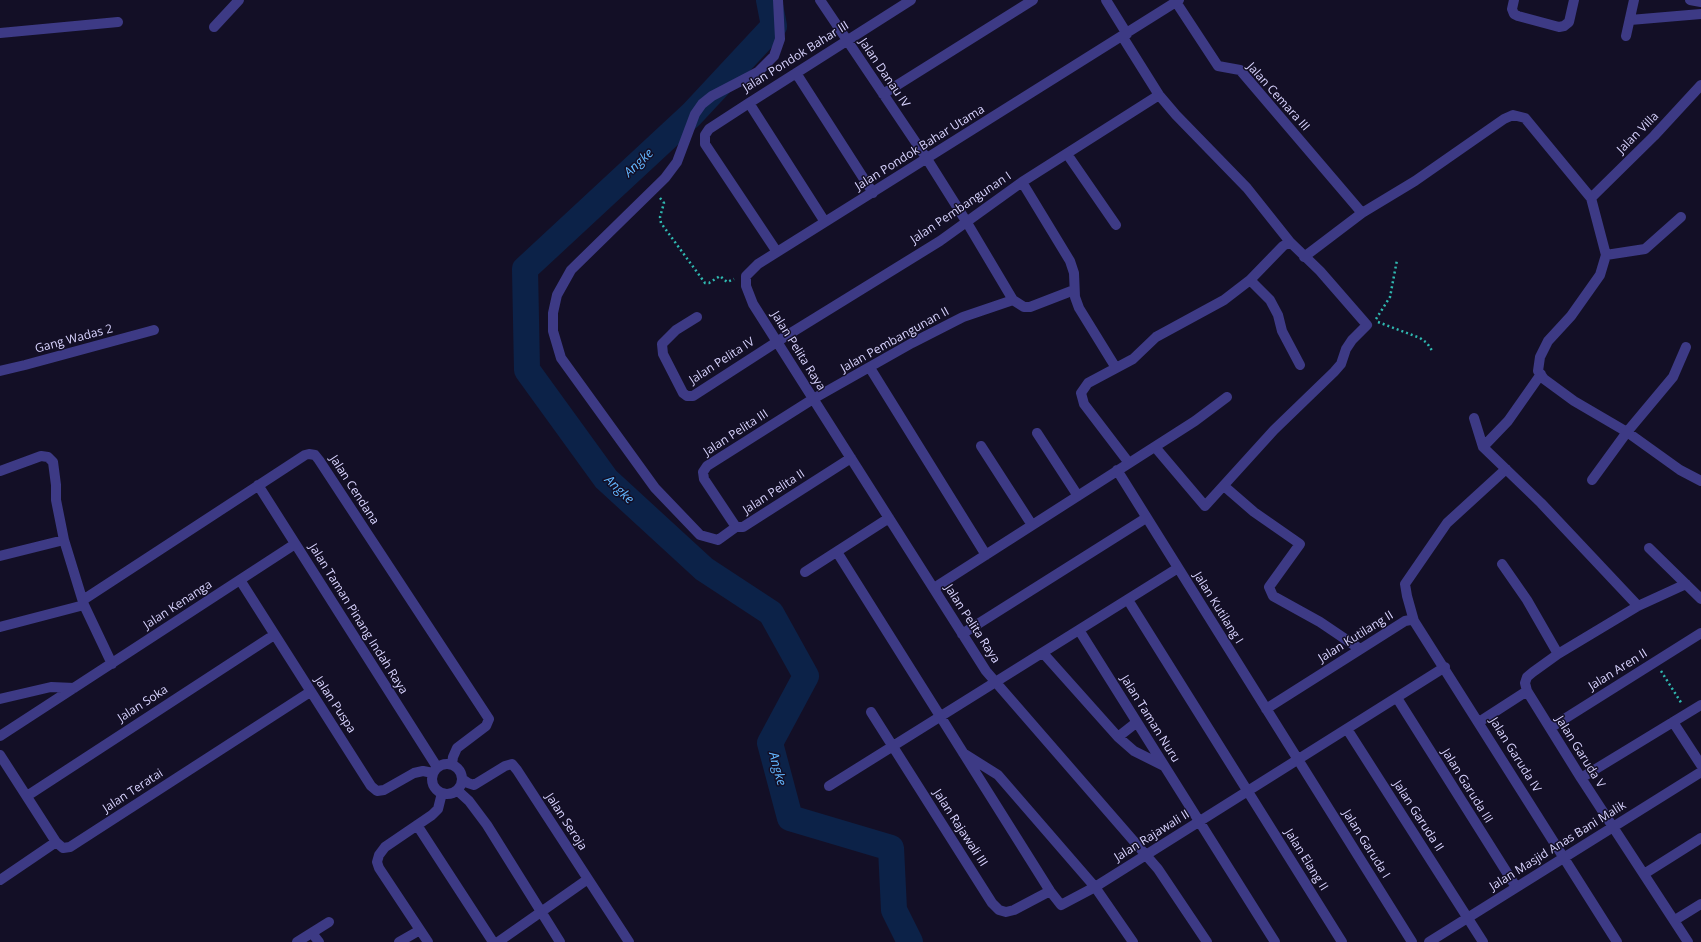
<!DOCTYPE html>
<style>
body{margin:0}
canvas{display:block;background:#130f26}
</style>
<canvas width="1701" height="942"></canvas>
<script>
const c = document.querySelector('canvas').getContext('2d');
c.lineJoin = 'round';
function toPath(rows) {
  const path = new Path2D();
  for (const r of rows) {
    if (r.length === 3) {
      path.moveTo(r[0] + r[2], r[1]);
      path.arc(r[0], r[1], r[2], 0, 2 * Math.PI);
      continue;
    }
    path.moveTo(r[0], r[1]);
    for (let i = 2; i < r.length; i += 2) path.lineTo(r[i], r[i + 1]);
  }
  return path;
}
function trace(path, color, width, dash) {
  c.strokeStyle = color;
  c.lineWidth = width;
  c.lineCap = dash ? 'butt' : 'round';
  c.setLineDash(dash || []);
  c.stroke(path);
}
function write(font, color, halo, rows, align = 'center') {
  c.font = font + ' "Open Sans",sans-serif';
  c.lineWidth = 3;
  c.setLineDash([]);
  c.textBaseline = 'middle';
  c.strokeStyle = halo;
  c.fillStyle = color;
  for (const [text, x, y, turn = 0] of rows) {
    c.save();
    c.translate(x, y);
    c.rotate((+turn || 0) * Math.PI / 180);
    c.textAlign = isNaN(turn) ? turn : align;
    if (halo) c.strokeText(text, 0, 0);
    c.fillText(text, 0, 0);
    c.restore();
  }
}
trace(toPath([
 [769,0,774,26,692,114,525,269,527,370,606,479,704,569,771,613,806,676,770,743,790,818,891,848,894,910,910,942]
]), '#0c2248', 26);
trace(toPath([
 [660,198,664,203,660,217,661,223,705,283,709,283,720,276,727,282,734,279],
 [1376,319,1390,297,1397,260],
 [1378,322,1420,338,1427,343,1433,352],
 [1661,671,1682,704]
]), '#2fb8b0', 2.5, [2, 3]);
trace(toPath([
 [820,0,927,159,966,221,1013,300,1024,307,1030,307,1074,290],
 [1106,0,1127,34],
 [1179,0,758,264,746,276,746,286,753,304,986,671,1158,869,1207,942],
 [1514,0,1512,9,1514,14,1518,16,1559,27,1564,26,1569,22,1574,0],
 [1690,0,1701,2],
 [1176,2,1218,66,1240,70,1362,213],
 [1630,20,1701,14],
 [214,27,239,0],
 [0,33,118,22],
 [1122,36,1159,95,1176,115,1247,188,1290,242,1320,271,1367,325,1352,340,1346,349,1341,364,1334,372,1274,430,1205,506,1155,447],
 [1626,36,1634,0],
 [796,73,873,193],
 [883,94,1033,0],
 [749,103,825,222],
 [1067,154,1116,225],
 [1022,182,1070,261,1074,273,1075,297,1079,308,1116,368],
 [1591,198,1654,136,1701,85],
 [777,252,705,144,705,135,709,129,749,103,911,0],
 [1606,255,1645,249,1681,217],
 [1304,257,1362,213,1415,181,1504,119,1513,115,1525,118,1591,198,1606,255,1600,275,1571,316,1548,341,1540,357,1538,371,1544,379,1574,401,1627,432,1680,470,1701,481],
 [1250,280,1283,246,1290,242],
 [697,317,676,330,662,344,663,354,683,393,687,396,693,396,786,336,940,241,1022,182,1159,95],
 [870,368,986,555],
 [0,371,25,365,154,330],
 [1474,418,1483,447,1541,503,1638,606],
 [1037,433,1078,496],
 [981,446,1032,525],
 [1483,447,1508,421,1541,374],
 [851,458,743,527,736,527,704,479,703,472,707,466,813,399,912,343,963,317,1013,300],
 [1129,463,1084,404,1081,393,1088,383,1133,359,1156,337,1224,300,1250,280,1270,300,1278,315,1282,331,1300,365],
 [1117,470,1412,942],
 [0,471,41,456,48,457,53,462,56,485,56,500,64,540,84,605,112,664],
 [1592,480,1627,432,1673,377,1686,347],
 [258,485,437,767],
 [1224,486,1254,512,1300,544,1269,587,1273,596,1320,622,1360,649],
 [736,527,718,540,700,535,655,488,561,358,553,331,553,313,557,295,571,270,665,178,677,162,695,114,702,104,712,96,758,72,774,56,780,39,778,0],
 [1649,548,1701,599],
 [837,552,1050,891,1061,905,1095,887,1445,667],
 [0,556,64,540],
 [1502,564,1527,600,1558,654],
 [805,572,889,518],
 [240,580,371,786,377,791,384,790,414,773,423,771,433,773],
 [1686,584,1638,606,1558,654,1533,672,1527,677,1525,683,1527,691,1581,778,1688,942],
 [934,588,1195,421,1227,397],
 [83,600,305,455,309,454,315,455,319,460,489,719,486,726,457,748,453,757,452,764],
 [1128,600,1342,942],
 [1414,621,1407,596,1405,584,1447,523,1506,469],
 [0,627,84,605],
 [1079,630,1275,942],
 [962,634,1146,518],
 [1043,653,1118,737,1134,751,1164,766],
 [1397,698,1516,887],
 [0,699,51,687,74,688],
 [1266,709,1405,621,1410,620,1414,621,1617,942],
 [871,712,992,903,999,910,1006,912,1014,910,1050,891],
 [1479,722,1527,691],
 [1673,722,1701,765],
 [1550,728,1701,633],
 [1347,729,1483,942],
 [0,736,295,544],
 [1118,737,1137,722],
 [963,753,998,775,1095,887,1133,942],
 [0,755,56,842,63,848,70,847,310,692],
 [447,779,15],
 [1581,778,1701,705],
 [462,779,468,783,474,785,505,766,512,764,517,770,629,942],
 [829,786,1178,568],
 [457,790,469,801,487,825,560,942],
 [27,796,274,635],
 [417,825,493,942],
 [1644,874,1701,838],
 [0,880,56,842],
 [1675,920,1701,904],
 [312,933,319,942],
 [297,942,329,922],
 [399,942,420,930],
 [428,942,379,868,377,862,379,855,385,847,432,815,438,809,442,793],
 [498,942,588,879],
 [1429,942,1701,772]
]), '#3d3a85', 10);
write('12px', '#d9d4ff', '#130f26', [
 ["Jalan Pondok Bahar III",796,57,-32],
 ["Jalan Danau IV",884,73,56],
 ["Jalan Cemara III",1278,97,48],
 ["Jalan Villa",1638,133,-45],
 ["Jalan Pondok Bahar Utama",920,148,-32],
 ["Jalan Pembangunan I",961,208,-34],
 ["Gang Wadas 2",74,339,-15],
 ["Jalan Pembangunan II",895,340,-29],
 ["Jalan Pelita Raya",798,351,58],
 ["Jalan Pelita IV",722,361,-33],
 ["Jalan Pelita III",736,433,-33],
 ["Jalan Cendana",354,490,57],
 ["Jalan Pelita II",774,492,-33],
 ["Jalan Kenanga",178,605,-33],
 ["Jalan Kutilang I",1218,608,58],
 ["Jalan Taman Pinang Indah Raya",358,619,58],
 ["Jalan Pelita Raya",972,624,57],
 ["Jalan Kutilang II",1356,637,-32],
 ["Jalan Aren II",1618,670,-32],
 ["Jalan Soka",143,704,-33],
 ["Jalan Puspa",335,705,57],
 ["Jalan Taman Nuru",1150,719,58],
 ["Jalan Garuda V",1580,752,58],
 ["Jalan Garuda IV",1515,755,58],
 ["Jalan Garuda III",1467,786,58],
 ["Jalan Teratai",133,791,-33],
 ["Jalan Garuda II",1418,816,57],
 ["Jalan Seroja",566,822,57],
 ["Jalan Rajawali III",960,828,57],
 ["Jalan Rajawali II",1152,836,-32],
 ["Jalan Garuda I",1366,844,58],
 ["Jalan Masjid Anas Bani Malik",1558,846,-32],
 ["Jalan Elang II",1306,860,58]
]);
write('italic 13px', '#62b6ff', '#130f26', [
 ["Angke",639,163,-43],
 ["Angke",619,490,44],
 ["Angke",777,769,75]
]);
</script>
